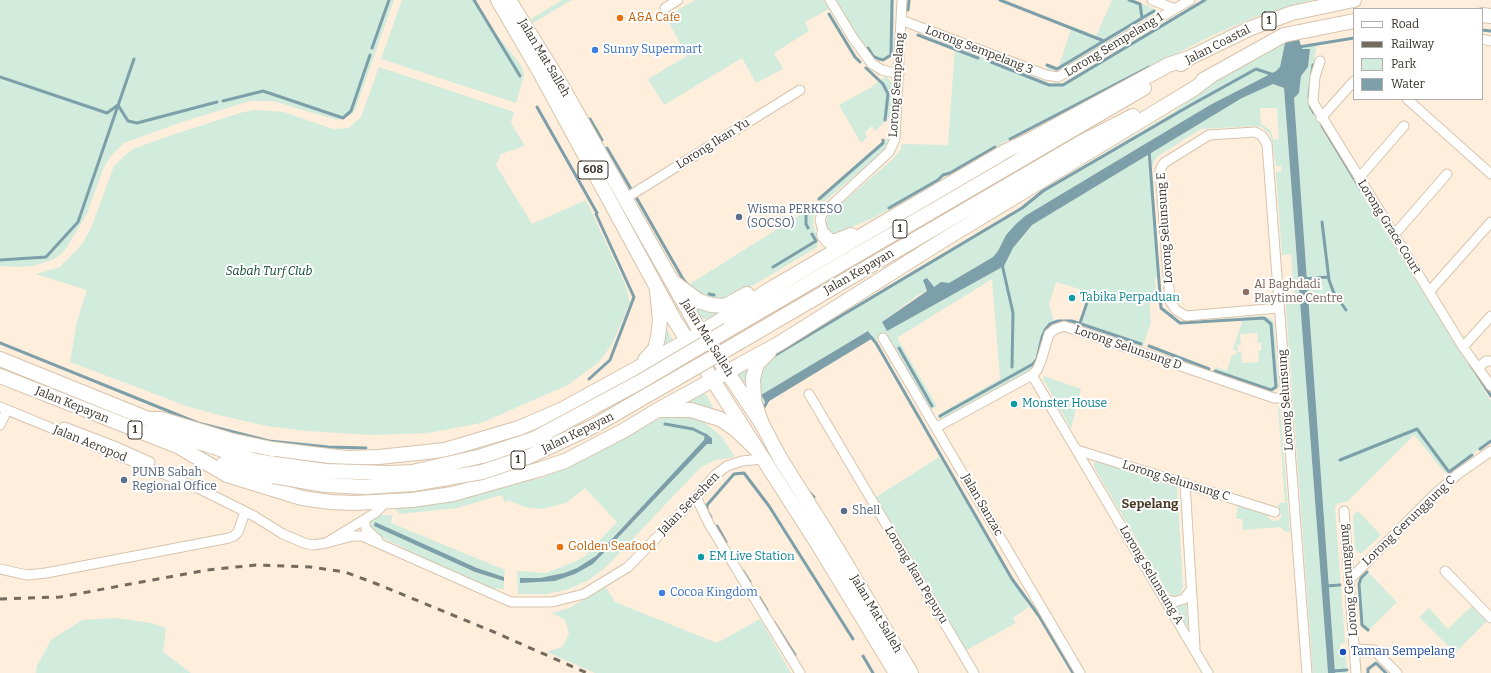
<!DOCTYPE html>
<style>
body{margin:0}
#map{position:relative;width:1491px;height:673px;overflow:hidden;background:#feeedb;font-family:Bitter,serif}
canvas{display:block}
.legend{position:absolute;left:1353px;top:8px;width:130px;height:92px;box-sizing:border-box;background:#fff;border:1px solid #b0adaa;margin:0;padding:5px 7px;list-style:none;font-size:12px;color:#3a332a}
.legend li{display:flex;align-items:center;gap:8px;height:20px}
.legend b{width:20px;border:1px solid #b0adaa}
</style>
<div id="map">
<canvas width="1491" height="673"></canvas>
<ul class="legend">
<li><b style="height:5px;background:#fff"></b>Road</li>
<li><b style="height:5px;background:#746b5f"></b>Railway</li>
<li><b style="height:11px;background:#d1ebdc"></b>Park</li>
<li><b style="height:11px;background:#7d9fa9"></b>Water</li>
</ul>
</div>
<script>
const c = document.querySelector('canvas').getContext('2d');
c.lineJoin = 'round';
function fill(path, color) {
  c.fillStyle = color;
  c.fill(path, 'evenodd');
}
function toPath(rows) {
  const path = new Path2D();
  for (const r of rows) {
    path.moveTo(r[0], r[1]);
    for (let i = 2; i < r.length; i += 2) path.lineTo(r[i], r[i + 1]);
  }
  return path;
}
function trace(path, color, width, dash) {
  c.strokeStyle = color;
  c.lineWidth = width;
  c.lineCap = dash ? 'butt' : 'round';
  c.setLineDash(dash || []);
  c.stroke(path);
}
function write(font, color, halo, rows, align = 'center') {
  c.font = font + ' Bitter,serif';
  c.lineWidth = 4;
  c.setLineDash([]);
  c.textBaseline = 'middle';
  c.strokeStyle = halo;
  c.fillStyle = color;
  for (const [text, x, y, turn = 0] of rows) {
    c.save();
    c.translate(x, y);
    c.rotate((+turn || 0) * Math.PI / 180);
    c.textAlign = isNaN(turn) ? turn : align;
    if (halo) c.strokeText(text, 0, 0);
    c.fillText(text, 0, 0);
    c.restore();
  }
}
fill(toPath([
 [0,0,394,0,355,110,351,115,337,120,273,101,250,101,182,122,124,143,111,156,104,167,87,214,65,250,56,258,43,263,32,266,19,267,0,266],
 [402,0,475,0,492,29,518,61,523,70,524,76,516,103,381,59],
 [562,0,572,0,533,23,531,19],
 [695,0,823,0,829,9,805,22,809,31,774,53,783,69,756,83,742,58,664,105,648,79,687,56,666,17],
 [834,0,894,0,894,51,892,57,883,61,873,57,865,50],
 [1112,0,1135,0,1158,11,1061,70,1054,71,1047,69,1048,66,1058,69,1072,26,1096,36],
 [1202,0,1312,0,1255,17,1211,36,1010,139,950,174,943,175,939,181,875,217,834,235,831,235,828,232,826,224,828,215,892,160,900,151,902,144,948,145,955,47,1049,83,1063,83],
 [1299,37,1299,39,1285,43,1280,67,1276,71,1210,105,1025,216,1016,224,1006,235,998,252,993,257,949,283,934,287,924,285,927,291,918,295,882,322,887,330,1003,266,1013,248,1032,225,1242,98,1273,84,1284,88,1328,673,1313,673,1285,294,1294,293,1291,254,1282,255,1276,172,1282,171,1281,166,1276,166,1272,141,1269,133,1261,127,1255,126,1201,129,1158,156,1154,161,1152,168,1160,278,1155,278,1156,296,1149,297,1151,322,1143,346,1081,325,1092,293,1056,282,1049,305,1055,324,1047,331,1043,337,1037,361,1034,365,1028,372,947,418,940,419,937,417,941,413,1000,379,992,279,897,338,937,406,929,411,884,334,874,341,868,331,761,395,766,403,757,405,757,377,771,356,987,227,989,229,1002,221,1001,219,1022,208,1042,190,1172,113,1221,77,1280,44],
 [1260,108,1277,108,1279,139,1274,140,1270,130,1261,124],
 [1317,44,1310,84,1309,99,1310,106,1322,126,1320,127,1491,401,1491,441,1445,473,1414,435,1347,502,1338,503,1335,507,1345,643,1340,644,1341,656,1346,656,1347,673,1335,673,1294,98,1299,93,1301,76,1308,67,1310,49,1302,49,1302,46],
 [379,67,514,112,511,123,525,146,501,154,496,165,532,224,586,200,625,284,630,303,612,344,599,362,568,385,481,423,428,433,373,435,307,431,267,426,227,417,189,407,70,362,77,321,87,290,36,274,60,267,82,244,91,228,114,166,123,157,133,149,166,137,243,112,255,110,284,112,333,129,349,128,361,117],
 [886,76,894,86,893,114,875,131,872,126,865,132,867,137,861,143,839,105,870,88],
 [889,138,889,143,879,155,824,202,819,199,883,143,883,140],
 [811,208,814,211,813,225,818,240,817,247,814,249,737,295,724,300,702,295,688,285],
 [694,305,721,312,708,319,704,319,700,317],
 [657,312,673,340,652,352],
 [1263,316,1271,318,1274,323,1279,387,1273,392,1214,372,1216,367,1227,371,1232,355,1236,355,1237,351,1233,349,1242,322,1242,318],
 [1257,333,1258,343,1261,343,1261,351,1258,351,1259,362,1242,363,1241,352,1238,352,1237,345,1241,345,1240,334],
 [748,368,746,374,745,391,733,369],
 [1044,376,1081,389,1071,429,1043,379],
 [702,388,717,414,685,403],
 [1278,406,1280,408,1290,532,1285,532,1281,527,1243,530,1242,519,1236,519,1238,505,1267,515,1272,521,1279,520,1282,516,1278,506,1279,503,1285,503],
 [666,415,695,417,704,422,722,437,735,457,716,460,701,467,607,566,589,580,566,590,546,594,518,594,517,571,546,573,576,561,585,556,617,522,585,488,566,503,541,509,524,507,508,500,505,503,502,495,457,508,400,514,393,507,462,498,520,482,542,478,589,457],
 [706,433,712,438,712,444,707,444,593,564,575,574,555,581,520,578,540,578,564,573,577,568,596,556,704,440],
 [939,457,1029,607,1013,618,1016,623,965,651,876,497],
 [1097,461,1177,487,1183,586,1181,593,1179,595,1172,596,1167,591,1094,467,1094,463],
 [1358,511,1381,535,1362,553,1359,553,1355,549,1353,515],
 [371,515,392,515,391,523,505,570,504,577,477,568,375,523,475,572,504,581,504,589,491,588,403,550,404,548,379,536,368,526],
 [1367,571,1397,602,1367,632,1361,625,1358,583],
 [606,587,615,602,717,643,760,619,791,673,595,673,547,652,562,647,569,634,565,620,552,613,569,608],
 [1186,602,1188,625,1187,626,1174,606,1182,605],
 [1472,606,1487,621,1455,653,1419,617,1429,608,1448,629],
 [116,618,151,623,166,628,163,652,191,673,36,673,37,666,51,640,82,620]
]), '#d1ebdc');
fill(toPath([
 [1299,39,1302,49,1310,49,1308,67,1301,76,1299,93,1294,98,1335,673,1328,673,1284,88,1273,84,1242,98,1032,225,1013,248,1004,266,887,331,882,322,927,291,923,280,927,278,934,287,941,282,949,283,993,257,998,251,1006,235,1016,224,1025,216,1210,105,1276,71,1280,67,1285,43],
 [868,331,873,338,766,403,761,395],
 [705,433,712,438,712,444,707,444,593,564,575,574,555,581,520,583,520,578,540,578,564,573,577,568,596,556,704,440],
 [375,522,477,568,504,577,504,581,475,572,374,526]
]), '#7d9fa9');
trace(toPath([
 [474,0,520,76],
 [1000,0,1104,41],
 [1129,0,1140,4,1142,18],
 [908,10,909,0],
 [829,14,855,57,860,62],
 [1482,30,1491,31],
 [918,35,978,58],
 [1299,47,1354,38],
 [372,48,389,0],
 [868,48,873,56,879,59,883,60,891,55,892,0],
 [991,62,1049,85,1063,85,1205,0],
 [1047,65,1057,69,1154,11],
 [866,68,883,84,888,94,885,120],
 [0,77,107,113,118,105,128,121,137,123,217,102],
 [1309,96,1313,65],
 [223,101,263,91,343,118,351,111,370,55],
 [1310,106,1314,113],
 [537,107,597,213,596,214,634,297,610,360,589,379],
 [590,119,602,140],
 [1322,126,1361,190],
 [1010,139,1149,67],
 [607,148,631,189],
 [1149,150,1161,308,1180,323,1264,318,1271,324,1276,387,1271,390,1215,371],
 [636,197,683,279,688,285],
 [819,199,883,143,883,140],
 [889,208,938,180,943,175,950,173,995,147],
 [1322,222,1329,280,1333,291,1346,310],
 [808,228,806,224,806,212,811,208],
 [0,260,46,257,78,222,134,59],
 [1002,264,1013,313,1012,367],
 [773,267,816,241,812,234],
 [1303,279,1328,277],
 [709,294,714,295],
 [1080,323,1090,294],
 [871,337,876,343,1012,579,1039,616,1073,673],
 [0,343,198,423,269,441,328,447,366,448],
 [1149,346,1209,369],
 [899,348,932,406],
 [772,357,1022,208,1043,191,1191,105,1256,69,1274,75],
 [1470,364,1491,396],
 [762,411,768,400],
 [940,416,1033,364,1037,359,1042,337,1045,330,1050,324,1058,321,1072,321,1141,344],
 [665,424,693,429,707,436],
 [1480,449,1491,441],
 [1340,460,1417,429,1449,472,1472,455],
 [808,491,814,497],
 [711,517,707,511,707,505,734,474,744,473,769,506,853,639],
 [717,526,726,542],
 [743,571,750,582],
 [1367,572,1361,578,1359,584,1362,625,1368,630],
 [1326,586,1340,585],
 [759,597,767,610],
 [774,622,795,655],
 [863,656,873,673],
 [1333,671,1347,670],
 [1368,673,1368,669,1376,663,1386,673]
]), '#7d9fa9', 3);
const minor = toPath([
 [830,0,853,38,872,64,882,70,899,74],
 [1152,0,1175,9],
 [665,8,678,0],
 [901,20,1046,75,1058,77,1190,0],
 [1482,39,1491,41],
 [1320,61,1315,77,1313,102,1463,347,1491,386],
 [1407,99,1491,174],
 [1321,118,1354,81],
 [1359,178,1404,126],
 [626,198,800,90],
 [824,235,820,220,822,214,889,152,895,139,902,0],
 [1394,235,1447,174],
 [1429,292,1491,222],
 [1279,308,1186,316,1176,310,1170,301,1160,170,1164,163,1209,135,1255,132,1262,136,1267,144,1307,673],
 [883,338,1080,673],
 [1463,347,1491,316],
 [1478,368,1486,361,1491,361],
 [1032,375,1208,673],
 [809,394,974,673],
 [0,407,200,489,254,516,283,534,304,543,313,545,326,543,375,513,387,501],
 [0,425,7,410],
 [64,427,119,448,150,462],
 [937,427,1032,375,1037,370,1041,361,1049,334,1055,329,1064,326,1274,398,1286,398],
 [1077,450,1275,512],
 [1185,483,1195,647],
 [696,497,709,524,800,673],
 [1344,511,1356,673],
 [364,520,366,529,378,540],
 [326,543,353,536,362,536,511,602,552,602,584,594,628,567,696,497,715,475,727,466,742,461,763,459],
 [0,569,27,575,46,573,229,538,234,536,238,532,245,512],
 [1445,571,1491,618],
 [1350,579,1434,495,1458,474,1491,451],
 [1165,599,1174,602,1184,599,1191,590],
 [1355,649,1374,650,1397,673]
]);
const primary = toPath([
 [498,0,538,69,675,321,819,546,896,673],
 [509,0,556,76,701,333,762,424,780,458,839,552,911,673]
]);
const trunk = toPath([
 [1482,15,1491,16],
 [1181,64,1189,58,1251,28,1292,13,1354,0],
 [1203,80,1284,35,1354,21],
 [824,235,829,241,836,241,851,235],
 [672,281,699,301,711,305,725,306,747,294],
 [728,330,1144,88],
 [738,343,1082,142,1133,116],
 [0,359,148,419,160,427,181,436,256,461,274,464],
 [645,360,655,349,658,337,660,320,657,291],
 [0,376,185,449],
 [660,410,691,410,720,419,735,429,757,450],
 [148,419,161,419,230,440,272,449,346,458,379,457,445,450,519,428,563,409,687,341,774,287,1006,151,1032,139,1168,65,1189,58],
 [762,424,754,401,753,378,757,364,769,352],
 [176,445,227,475,302,498,330,502,354,503,412,500,453,494,541,469,565,461,623,431,656,411,780,343,945,239,1195,88,1212,75],
 [223,464,252,473,273,476]
]);
trace(minor, '#d7c4ad', 11);
trace(primary, '#d7c4ad', 16);
trace(trunk, '#d7c4ad', 16);
trace(minor, '#fff', 9);
trace(primary, '#fff', 14);
trace(trunk, '#fff', 14);
trace(toPath([
 [0,599,60,597,207,570,256,565,311,567,345,572,377,584,494,632,587,673]
]), '#746b5f', 3, [7, 7]);
const trunkBridge = toPath([
 [274,464,326,471,390,473,412,472,482,456,534,439,640,382,728,330],
 [273,476,325,485,365,487,413,484,482,472,530,456,594,426,738,343]
]);
trace(trunkBridge, '#d7c4ad', 16, []);
trace(trunkBridge, '#fff', 14);
for (const [x, y, r, color] of [
 [620,18,4,"#e8710a"],
 [595,50,4,"#3f7fe0"],
 [739,217,4,"#5c6f8a"],
 [1246,292,4,"#8d6e63"],
 [1072,298,4,"#0f9aa8"],
 [1014,404,4,"#0f9aa8"],
 [124,480,4,"#5c6f8a"],
 [844,511,4,"#5c6f8a"],
 [560,547,4,"#e8710a"],
 [701,557,4,"#0f9aa8"],
 [662,593,4,"#3f7fe0"],
 [1343,652,4,"#1a4fb4"]
]) {
  const dot = new Path2D();
  dot.arc(x, y, r, 0, 2 * Math.PI);
  c.fillStyle = color;
  c.fill(dot);
  trace(dot, '#fff', 1.5);
}
for (const [x, y, w] of [
 [1269,21,14],
 [593,170,30],
 [900,229,14],
 [135,430,14],
 [518,460,14]
]) {
  const box = new Path2D();
  box.roundRect(x - w / 2, y - 9, w, 18, 3);
  c.fillStyle = '#fff';
  c.fill(box);
  trace(box, '#3a332a', 1);
}
write('bold 11px', '#3a332a', null, [
 ["1",1269,21],
 ["608",593,170],
 ["1",900,229],
 ["1",135,430],
 ["1",518,460]
]);
write('12px', '#c56008', '#fff', [
 ["A&A Cafe",628,18],
 ["Golden Seafood",568,547]
], 'left');
write('12px', '#3a332a', '#fff', [
 ["Lorong Sempelang 1",1114,45,-31],
 ["Jalan Coastal",1218,45,-27],
 ["Lorong Sempelang 3",979,50,21],
 ["Jalan Mat Salleh",544,58,59],
 ["Lorong Sempelang",897,85,-86],
 ["Lorong Ikan Yu",713,144,-32],
 ["Lorong Grace Court",1389,227,58],
 ["Lorong Selunsung E",1165,228,-94],
 ["Jalan Kepayan",859,272,-30],
 ["Jalan Mat Salleh",707,338,58],
 ["Lorong Selunsung D",1128,348,19],
 ["Lorong Selunsung",1286,400,-94],
 ["Jalan Kepayan",72,405,22],
 ["Jalan Kepayan",578,433,-26],
 ["Jalan Aeropod",90,444,22],
 ["Lorong Selunsung C",1176,481,17],
 ["Jalan Seteshen",689,504,-46],
 ["Jalan Sanzac",982,505,60],
 ["Lorong Gerunggung C",1409,521,-44],
 ["Lorong Ikan Pepuyu",916,575,59],
 ["Lorong Selunsung A",1151,575,59],
 ["Lorong Gerunggung",1349,580,-95],
 ["Jalan Mat Salleh",876,614,59]
]);
write('12px', '#366cbe', '#fff', [
 ["Sunny Supermart",603,50],
 ["Cocoa Kingdom",670,593]
], 'left');
write('12px', '#4e5e75', '#fff', [
 ["Wisma PERKESO",747,210],
 ["(SOCSO)",747,224],
 ["PUNB Sabah",132,473],
 ["Regional Office",132,487],
 ["Shell",852,511]
], 'left');
write('italic 12px', '#0d462f', '#fff', [
 ["Sabah Turf Club",269,272]
]);
write('12px', '#785e54', '#fff', [
 ["Al Baghdadi",1254,285],
 ["Playtime Centre",1254,299]
], 'left');
write('12px', '#0d838f', '#fff', [
 ["Tabika Perpaduan",1080,298],
 ["Monster House",1022,404],
 ["EM Live Station",709,557]
], 'left');
write('12px', '#164399', '#fff', [
 ["Taman Sempelang",1351,652]
], 'left');
write('bold 13px', '#483925', '#fff', [
 ["Sepelang",1150,504]
]);
</script>
